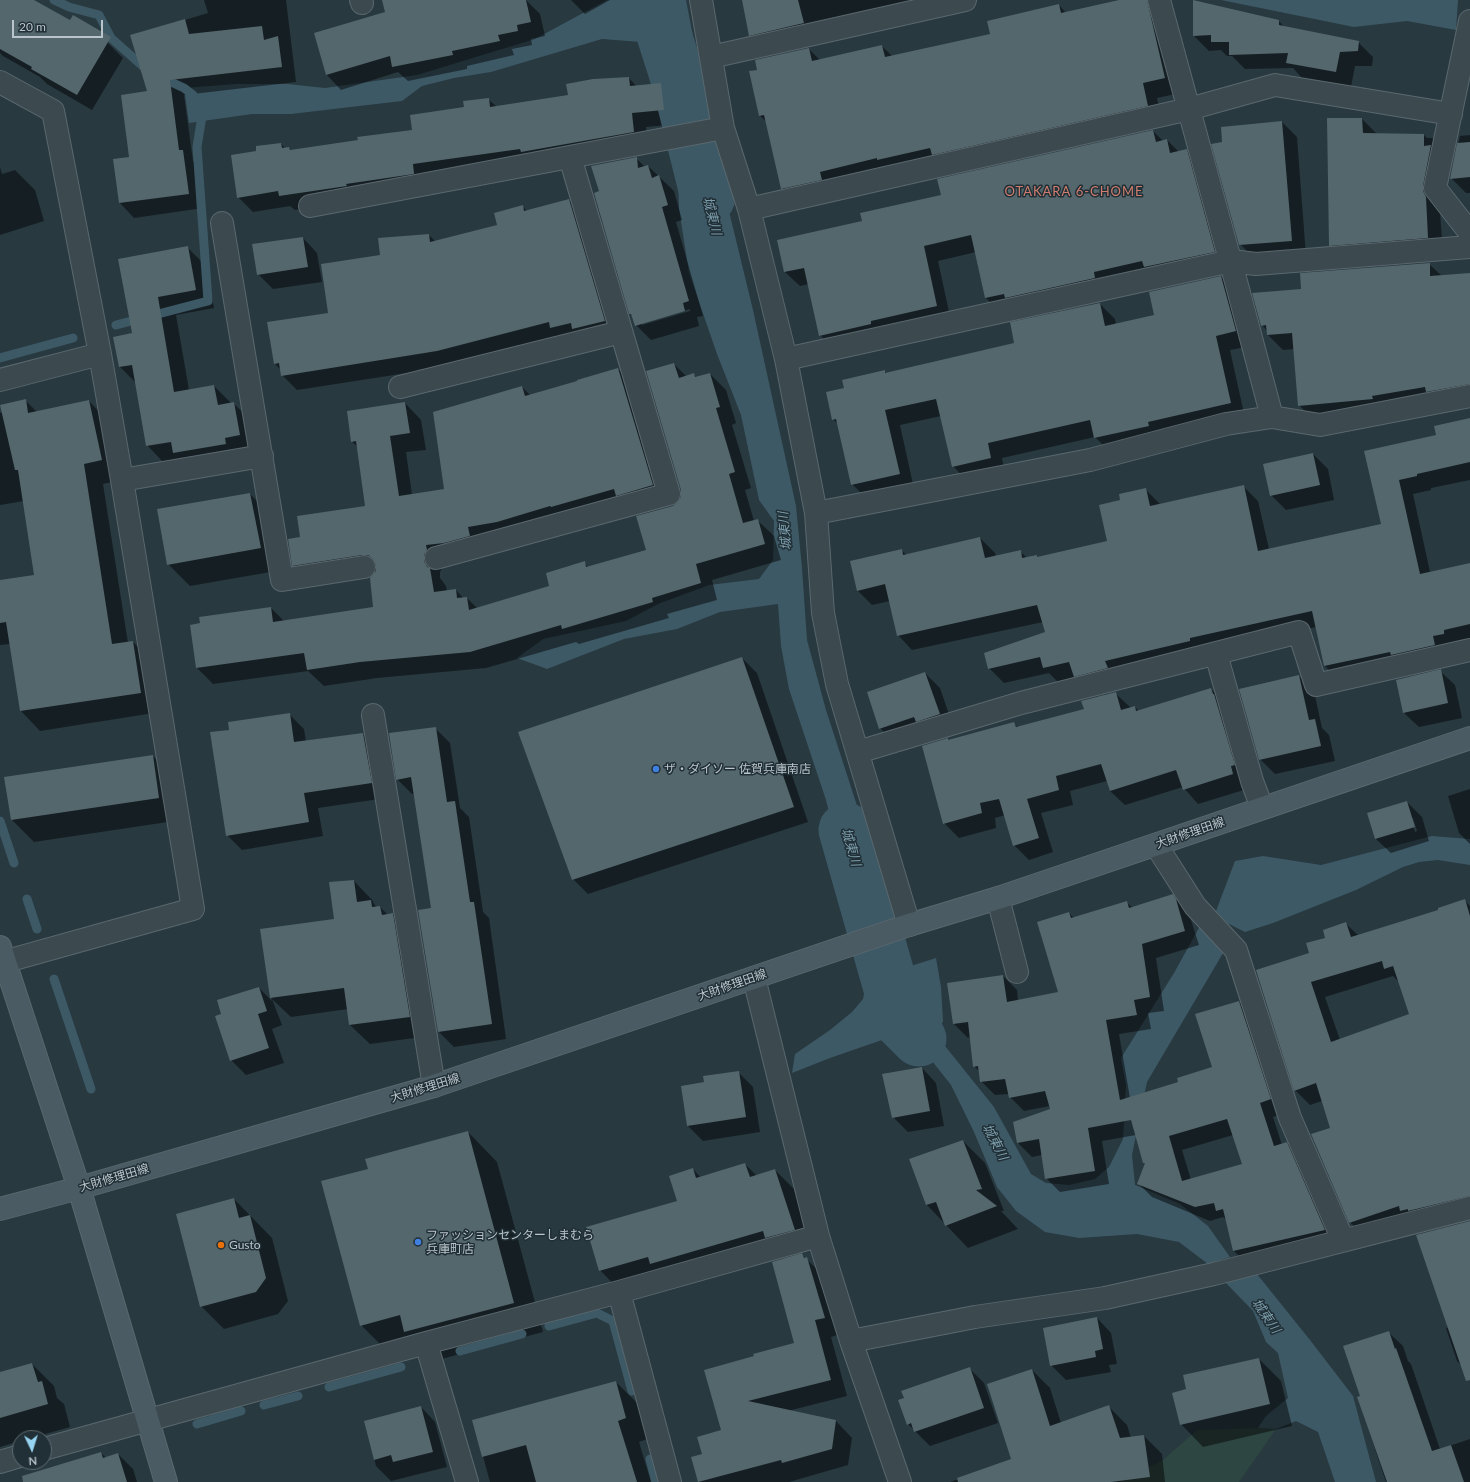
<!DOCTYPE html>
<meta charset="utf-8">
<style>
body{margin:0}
#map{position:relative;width:1470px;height:1482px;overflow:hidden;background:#283940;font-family:Lato,sans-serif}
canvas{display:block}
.north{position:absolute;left:12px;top:1430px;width:40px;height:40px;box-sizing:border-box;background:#212f36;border:1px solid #5e6b71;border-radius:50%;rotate:176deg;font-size:11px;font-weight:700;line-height:16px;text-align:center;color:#b9c5ca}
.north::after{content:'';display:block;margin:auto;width:14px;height:18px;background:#97d4f2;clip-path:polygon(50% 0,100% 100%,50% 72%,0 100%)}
.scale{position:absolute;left:12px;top:20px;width:91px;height:18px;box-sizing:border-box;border:2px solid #b9c5ca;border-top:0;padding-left:5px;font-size:12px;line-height:14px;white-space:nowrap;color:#b9c5ca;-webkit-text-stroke:3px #212f36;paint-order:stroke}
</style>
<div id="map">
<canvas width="1470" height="1482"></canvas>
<div class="north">N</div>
<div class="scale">20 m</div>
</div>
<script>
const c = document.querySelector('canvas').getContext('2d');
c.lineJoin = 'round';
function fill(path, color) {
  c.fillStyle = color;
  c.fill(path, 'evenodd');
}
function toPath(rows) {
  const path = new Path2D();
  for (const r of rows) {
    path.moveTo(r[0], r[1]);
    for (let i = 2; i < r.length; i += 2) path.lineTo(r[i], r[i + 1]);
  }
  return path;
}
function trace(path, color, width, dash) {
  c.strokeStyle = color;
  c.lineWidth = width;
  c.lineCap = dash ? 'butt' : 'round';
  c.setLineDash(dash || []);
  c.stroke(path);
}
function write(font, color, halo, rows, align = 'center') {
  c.font = font + ' Lato,"Noto Sans JP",sans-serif';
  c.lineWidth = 3;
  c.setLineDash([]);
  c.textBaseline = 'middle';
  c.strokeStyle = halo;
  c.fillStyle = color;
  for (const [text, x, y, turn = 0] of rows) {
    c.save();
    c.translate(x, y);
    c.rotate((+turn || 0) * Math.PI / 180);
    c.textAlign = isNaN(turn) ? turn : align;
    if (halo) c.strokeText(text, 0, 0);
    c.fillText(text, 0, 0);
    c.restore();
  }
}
fill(toPath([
 [1258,1428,1276,1429,1239,1482,1120,1482,1163,1460,1197,1430]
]), '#2e4641');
fill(toPath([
 [607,0,686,0,707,108,673,114,659,56,641,42,602,39,491,72,454,78,422,86,402,101,291,114,252,114,189,123,184,88,236,84,287,84,325,88,417,75,535,39],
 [1221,0,1458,0,1456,30,1407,21,1354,27],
 [711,137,753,310,796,506,802,568,807,640,826,710,861,818,876,877,877,900,847,908,843,868,826,800,789,689,781,646,778,604,720,612,677,629,624,639,547,669,517,658,543,639,626,621,658,604,709,585,759,579,773,560,774,521,759,500,741,415,717,354,689,273,679,209,677,148],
 [1432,836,1470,839,1470,865,1438,860,1419,862,1403,867,1356,890,1273,923,1245,932,1227,923,1216,911,1235,861,1263,856,1321,865],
 [1200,926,1226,948,1147,1082,1132,1155,1135,1185,1180,1204,1208,1226,1230,1257,1208,1264,1179,1242,1137,1234,1079,1238,1045,1232,1016,1211,997,1187,974,1132,951,1085,928,1056,910,1041,882,1040,830,1058,792,1073,795,1054,830,1030,852,1012,863,999,867,980,936,958,941,987,943,1021,937,1036,994,1107,1031,1174,1046,1183,1069,1185,1095,1179,1109,1167,1123,1139,1126,1085,1121,1058,1174,973],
 [1257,1274,1310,1340,1353,1396,1376,1482,1335,1482,1318,1432,1296,1421,1276,1429,1258,1428,1266,1416,1288,1398,1278,1353,1266,1342,1253,1311,1225,1282]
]), '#3d5966');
fill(toPath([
 [3,0,32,0,108,43,123,58,92,110,47,84,40,77,3,56,0,53,0,6],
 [204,0,286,0,296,82,184,95,193,161,197,165,203,208,134,218,120,203,149,92,132,36,208,13],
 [383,0,526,0,540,14,545,36,531,39,532,45,512,49,514,55,467,66,467,69,408,81,398,72,341,90,327,75,315,34,387,13],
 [571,0,610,0,585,14],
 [743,0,925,0,765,50,750,35],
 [1124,0,1153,0,1180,93,1157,98,1162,120,797,203,782,188,767,122,760,116,751,72,758,70,809,49,820,60,882,46,892,56,991,35,1059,5,1066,13],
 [1278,20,1285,28,1358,42,1373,57,1372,66,1355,66,1351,87,1302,78,1293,68,1245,69,1232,56,1227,56,1221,50,1209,51,1194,36],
 [629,78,637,87,661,84,676,99,678,124,646,127,648,146,361,201,295,210,290,206,253,212,238,197,257,152,281,144,285,148,289,148,292,151,359,141,413,131,488,99,497,107,569,96],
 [1362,119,1377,134,1424,135,1427,138,1433,138,1447,153,1440,212,1443,252,1345,260,1330,245],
 [1282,122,1297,137,1306,256,1255,259,1240,244,1223,143],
 [1153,131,1163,141,1167,140,1179,152,1187,150,1201,165,1229,266,1001,313,986,298,976,252,938,261,951,321,835,350,820,335,809,284,800,286,785,272,863,222],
 [1470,135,1470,193,1466,193,1451,178,1460,136],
 [636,158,645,167,648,166,674,191,682,220,676,222,703,316,697,317,699,326,651,340,636,325,634,317,630,314,600,192],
 [690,309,690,311,642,325,642,323],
 [0,167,2,174,15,170,35,190,44,221,0,235],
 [569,200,584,215,619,335,452,366,297,390,282,375,281,370,275,364,329,313,381,256,429,235,436,242,498,225,522,206,527,211],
 [303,238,317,253,322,282,273,289,258,274],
 [187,247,206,266,214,308,176,315,189,390,214,386,231,403,233,403,252,421,258,454,165,464,147,445,136,383,120,367,114,338,133,334],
 [1429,264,1442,276,1470,274,1470,401,1314,420,1299,405,1294,349,1283,350,1268,335,1268,332,1262,325,1302,290],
 [1221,277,1236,292,1251,346,1230,350,1245,418,1110,452,1095,437,1002,458,1005,473,967,481,953,466,941,416,900,425,914,489,867,499,852,484,838,424,833,419,845,389,884,371,887,374,1015,344,1100,304,1115,319,1116,325,1155,316],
 [674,364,686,376,693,374,697,378,710,374,726,390,736,423,732,425,751,488,745,490,754,521,757,520,774,536,781,560,712,580,717,600,667,614,669,618,579,644,576,642,486,668,377,678,324,686,308,671,213,684,197,668,191,626,271,608,284,621,374,608,377,571,310,582,293,565,301,538,366,507,358,447,352,442,405,403,421,420,426,450,406,452,412,495,445,490,522,387,531,396,618,369,634,385,669,502,443,567,440,572,440,578,446,586,447,591,456,590,464,599,467,598,477,608,551,586,584,563,589,568,648,551,673,507,679,503,682,497],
 [25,400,37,412,89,401,108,421,121,480,103,484,128,643,133,642,153,662,160,712,40,731,21,711,10,644,0,645,0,581,35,576,24,501,0,505,0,413],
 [1470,419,1470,480,1431,488,1431,490,1413,494,1430,572,1470,564,1470,642,1339,680,1325,666,1316,627,1204,653,1058,682,1049,673,1004,683,989,668,1046,633,1043,622,912,650,898,635,890,601,872,605,857,590,902,551,907,555,980,538,995,553,996,557,1020,551,1027,558,1036,556,1038,558,1108,542,1121,501,1145,489,1160,504,1243,486,1258,501,1269,549,1382,525,1365,452,1437,436],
 [1313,454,1328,469,1334,500,1286,510,1271,495],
 [250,494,272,516,282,570,190,586,168,564],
 [742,658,757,673,808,822,588,894,573,879],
 [1440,671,1455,685,1462,718,1419,727,1404,713],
 [925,673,940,688,954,729,895,743,880,728],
 [1299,676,1314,691,1322,728,1329,735,1335,761,1275,774,1260,759],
 [1211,689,1225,704,1247,789,1198,804,1183,787,1125,805,1110,791,1107,781,1070,791,1073,805,1041,813,1053,852,1029,860,1014,845,1005,815,995,818,996,828,959,838,944,823,947,739,949,741,1014,724,1018,727,1085,710,1115,693,1131,708,1135,707,1139,711],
 [289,714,304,729,306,742,363,734,378,749,386,798,318,808,323,836,242,850,227,835,230,731],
 [435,728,450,743,460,808,469,817,483,912,489,918,506,1039,454,1047,439,1032,432,909,415,794,412,794,397,779],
 [153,756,175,779,181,820,34,842,12,820],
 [1470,789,1470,844,1459,833,1448,796],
 [1407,802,1422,817,1429,841,1391,853,1376,839],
 [1411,818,1413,818,1417,831,1415,832],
 [354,881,373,901,374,904,377,908,380,907,388,915,393,914,412,934,429,1036,370,1044,350,1025,348,1009,291,1017,272,999,282,1025,272,1029,284,1063,246,1075,231,1060,222,1014,259,988,272,1001,261,930,335,920],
 [1172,895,1189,914,1199,945,1156,958,1164,1011,1148,1013,1151,1029,1119,1034,1130,1098,1179,1082,1213,1067,1239,1002,1253,1016,1284,1113,1273,1117,1282,1145,1287,1143,1301,1157,1338,1244,1248,1265,1234,1251,1227,1220,1223,1217,1210,1221,1152,1197,1138,1183,1146,1164,1144,1162,1136,1135,1102,1141,1109,1184,1060,1192,1046,1178,1042,1155,1032,1157,1018,1143,1051,1109,1050,1106,1024,1111,1010,1097,1009,1094,995,1095,981,1081,980,1072,974,1066,970,1037,968,1038,954,1024,1003,976,1017,990,1018,1001,1059,993,1069,913,1074,918,1126,902,1133,908],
 [1233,1135,1243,1165,1191,1180,1182,1150],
 [1464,900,1470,906,1470,1213,1365,1237,1350,1222,1331,1128,1322,1101,1310,1105,1295,1090,1311,954,1326,938,1346,924,1359,936,1440,911],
 [1393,976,1400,983,1410,1015,1340,1040,1325,997],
 [922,1068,936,1083,944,1126,908,1132,893,1117],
 [738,1072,753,1087,760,1132,703,1141,688,1126,682,1087,705,1083],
 [468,1132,497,1162,543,1332,434,1361,420,1347,390,1354,361,1325,369,1169],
 [963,1141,985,1163,1004,1211,1001,1211,1018,1229,968,1248,927,1205,910,1160],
 [745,1164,757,1176,775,1170,794,1189,813,1249,619,1290,600,1270,679,1202,693,1169,701,1178],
 [234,1199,272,1238,288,1301,278,1314,224,1329,201,1306],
 [1470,1222,1470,1374,1457,1361,1446,1328,1449,1327],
 [802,1255,823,1275,840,1334,831,1337,847,1396,788,1411,836,1421,852,1438,848,1465,789,1482,699,1482,692,1457,703,1454,796,1344],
 [1097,1318,1111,1333,1117,1364,1109,1365,1111,1372,1066,1380,1051,1365],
 [1388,1332,1403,1346,1408,1361,1411,1364,1440,1449,1470,1439,1470,1482,1386,1482,1358,1398,1361,1397],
 [1259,1359,1281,1381,1292,1426,1203,1447,1181,1424,1188,1390],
 [32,1364,54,1386,57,1398,64,1404,70,1427,31,1438,20,1438,20,1441,0,1447,0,1373],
 [969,1368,984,1383,998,1423,930,1446,908,1424],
 [1032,1370,1050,1388,1061,1423,1109,1407,1127,1425,1131,1438,1144,1436,1162,1454,1165,1482,950,1482,1013,1460],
 [616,1382,637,1403,647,1439,639,1442,651,1482,490,1482,473,1420],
 [421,1407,435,1422,447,1467,391,1481,376,1466,365,1422],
 [101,1453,106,1458,118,1454,133,1469,137,1482,71,1482]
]), '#0007');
trace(toPath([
 [54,0,69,7,99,15,111,38,147,70],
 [160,77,184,88,193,95],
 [116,325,208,301,197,147,203,110],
 [0,358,73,338],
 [0,821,14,863],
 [27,899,37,929],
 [54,979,91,1089],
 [549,1326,597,1313,613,1321,632,1391],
 [460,1351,522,1334],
 [329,1387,401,1367],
 [264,1405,298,1396],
 [197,1424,241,1411],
 [650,1459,656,1482]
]), '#3d5966', 9);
trace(toPath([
 [653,0,680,85,708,197],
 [846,830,900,1020,919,1039]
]), '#3d5966', 55);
fill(toPath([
 [0,0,34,0,70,20,73,15,111,37,77,95,31,69,32,67,0,49],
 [382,0,526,0,531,22,517,25,518,31,498,35,500,41,452,51,453,55,392,67,390,56,326,75,314,33,385,12],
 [742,0,798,0,804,23,749,36],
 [1119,0,1147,0,1165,78,1143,83,1148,106,932,155,930,148,877,160,877,158,820,172,822,180,781,189,764,115,759,116,749,71,757,70,755,60,809,48,812,61,882,45,885,57,990,34,987,21,1059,4,1061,13],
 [1193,0,1279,20,1279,25,1359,41,1358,51,1340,52,1336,72,1286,63,1288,53,1229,55,1229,42,1211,42,1211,35,1193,36],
 [185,19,189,34,262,26,264,40,278,36,282,67,170,80,179,150,183,150,189,194,119,203,113,159,129,157,121,95,147,91,130,35],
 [629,77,630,86,661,83,664,110,632,113,634,132,521,152,520,149,413,164,414,174,346,184,347,186,279,196,278,191,237,198,231,155,256,151,256,146,281,143,282,148,289,147,290,150,358,140,357,137,412,130,410,115,464,107,463,101,489,98,490,107,568,95,566,84,593,79],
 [1327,118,1362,118,1363,133,1424,134,1424,146,1431,145,1423,186,1423,191,1426,197,1428,238,1329,246],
 [1282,121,1292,241,1239,245,1211,144,1222,142,1221,127],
 [1153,130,1156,142,1167,139,1170,153,1187,149,1215,252,1144,267,1142,261,1094,272,1095,278,1005,298,1004,294,985,298,971,235,924,246,937,306,871,321,871,324,819,336,804,268,784,272,777,240,862,221,860,213,941,195,937,179],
 [1470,142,1470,177,1450,179,1457,143],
 [637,157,638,168,648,165,652,178,659,175,668,205,662,207,689,301,683,303,685,311,635,326,631,314,629,314,594,193,599,191,591,166],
 [569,199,605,321,572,329,571,323,550,328,549,322,437,351,281,376,279,363,274,364,267,322,328,313,321,264,380,255,378,238,429,234,430,242,497,225,494,213,523,205,524,211],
 [303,237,308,267,257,275,252,244],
 [188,246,196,290,158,297,174,392,214,385,218,405,234,402,240,435,225,438,226,444,173,453,171,442,146,446,132,365,119,367,113,337,132,333,118,259],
 [1430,263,1430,276,1470,273,1470,384,1426,392,1425,387,1372,396,1373,399,1298,406,1292,333,1267,335,1266,325,1261,326,1252,293,1301,289,1300,273],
 [1221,276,1236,331,1216,336,1231,403,1148,422,1149,426,1094,438,1090,420,988,443,991,458,952,467,936,399,885,410,900,474,851,485,836,419,832,420,826,392,844,388,842,380,885,370,885,373,1014,343,1010,322,1100,303,1105,326,1154,315,1149,292],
 [674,363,679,378,694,373,695,377,710,373,720,407,716,408,735,472,729,474,743,523,758,519,765,544,696,564,701,583,652,598,653,602,562,629,561,625,470,652,360,662,307,670,304,653,196,668,190,625,200,623,199,617,271,607,273,622,373,607,370,578,376,571,376,565,373,559,368,555,362,555,292,566,288,539,300,537,297,516,365,506,356,441,351,442,347,411,405,402,410,433,390,436,399,496,444,489,433,412,522,386,525,396,577,381,577,380,618,368,653,485,616,496,614,489,551,507,550,506,497,522,468,527,470,536,444,543,426,545,427,550,424,555,424,561,427,567,430,568,434,592,456,589,457,598,467,597,469,610,549,586,546,573,585,561,586,567,646,550,636,516,673,506,678,502,681,497,681,490,646,371],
 [26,399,28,413,89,400,102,460,84,464,112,644,133,641,141,693,20,711,6,622,0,623,0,580,34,575,18,470,15,470,0,405],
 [1470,418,1470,462,1417,474,1417,476,1399,480,1420,574,1470,563,1470,624,1444,630,1444,634,1433,636,1435,645,1391,655,1390,652,1324,666,1312,611,1190,638,1190,641,1105,661,1108,668,1074,677,1069,662,1043,668,1040,657,988,669,984,653,1045,632,1037,605,897,636,885,584,857,591,850,561,902,549,903,555,980,537,985,558,1021,550,1022,558,1037,555,1037,557,1107,541,1099,505,1120,500,1119,494,1146,488,1150,506,1244,485,1258,551,1381,524,1364,451,1436,435,1434,426],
 [1313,453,1320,485,1270,496,1263,464],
 [250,493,261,548,167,565,157,509],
 [742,657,794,807,572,880,518,732],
 [1441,669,1448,703,1403,713,1396,680],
 [925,672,940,714,916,722,914,717,879,729,867,692],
 [1299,675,1309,720,1315,719,1321,746,1259,760,1239,689],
 [1211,688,1213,694,1214,694,1235,765,1231,766,1233,774,1183,790,1176,770,1110,791,1101,764,1056,776,1059,790,1027,799,1039,838,1013,846,999,799,980,803,982,813,943,824,922,746,948,738,948,740,1014,722,1016,727,1084,709,1081,701,1116,692,1121,710,1135,706,1136,711],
 [290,713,294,742,363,733,372,783,304,793,309,822,226,836,210,732,229,730,228,722],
 [436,727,447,802,455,801,470,902,474,902,492,1024,438,1032,418,910,431,908,411,777,396,780,389,733],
 [153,755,159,798,11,820,4,777],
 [1407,801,1415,827,1375,839,1367,813],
 [354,880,357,902,371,900,372,907,380,906,382,915,393,913,410,1017,349,1025,344,988,270,998,260,929,334,919,329,882],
 [1173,894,1176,899,1185,931,1142,944,1150,997,1134,1000,1137,1015,1106,1020,1120,1100,1178,1082,1177,1078,1212,1067,1195,1014,1239,1001,1271,1099,1260,1103,1274,1146,1287,1142,1325,1230,1233,1251,1223,1209,1216,1211,1214,1203,1195,1207,1137,1184,1145,1163,1143,1163,1131,1120,1088,1128,1095,1171,1045,1179,1039,1139,1017,1143,1013,1122,1050,1109,1045,1091,1009,1098,1005,1079,980,1082,978,1066,973,1067,968,1022,953,1024,947,983,1003,975,1007,1002,1058,992,1037,922,1069,912,1071,918,1127,901,1129,908],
 [1227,1119,1242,1164,1182,1181,1169,1136],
 [1465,899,1470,916,1470,1196,1408,1211,1408,1209,1400,1211,1399,1206,1349,1223,1311,1134,1330,1128,1316,1083,1294,1091,1256,970,1309,953,1306,943,1325,938,1323,930,1346,922,1351,937,1438,910,1438,908],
 [1382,961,1384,969,1393,966,1409,1014,1331,1042,1311,982],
 [259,987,267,1011,258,1014,269,1048,230,1061,215,1016,221,1014,217,1000],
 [922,1067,930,1111,892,1118,882,1074],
 [739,1071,746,1117,687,1126,681,1086,704,1082,703,1076],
 [468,1131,514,1303,404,1332,400,1315,360,1326,321,1181,368,1169,365,1159],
 [963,1140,982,1189,976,1190,997,1206,945,1226,936,1202,926,1205,909,1159],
 [745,1163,750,1177,775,1169,795,1230,765,1238,763,1231,650,1264,648,1257,599,1271,586,1227,677,1201,669,1176,693,1168,696,1178],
 [234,1198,239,1218,250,1215,266,1278,256,1292,200,1307,176,1214],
 [1470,1221,1470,1380,1466,1381,1416,1235],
 [802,1253,804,1258,807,1257,825,1318,815,1320,831,1380,748,1401,836,1420,832,1449,782,1463,781,1460,698,1482,691,1457,702,1454,697,1437,721,1430,704,1370,754,1356,753,1354,794,1343,772,1262],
 [1097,1317,1103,1349,1095,1351,1096,1357,1050,1366,1043,1328],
 [1389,1331,1395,1349,1396,1348,1432,1451,1451,1445,1464,1482,1387,1482,1357,1397,1360,1396,1343,1346],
 [1259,1358,1270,1404,1180,1425,1172,1393,1186,1389,1183,1375],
 [32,1363,38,1382,42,1381,48,1404,0,1418,0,1372],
 [970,1367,984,1408,914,1432,911,1423,907,1425,898,1400,904,1398,901,1391],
 [1032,1369,1050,1426,1109,1405,1120,1438,1144,1435,1150,1477,1111,1482,958,1482,957,1478,1011,1459,987,1384],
 [616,1381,626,1418,618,1421,637,1482,536,1482,526,1445,482,1457,472,1420],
 [421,1406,433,1452,393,1462,391,1455,374,1460,364,1421],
 [101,1452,103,1458,118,1453,127,1482,23,1482,22,1476]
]), '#54676d');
const street = toPath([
 [361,0,362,3],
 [701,0,723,128,749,209,786,359,816,513,823,613,837,684,909,925],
 [1470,21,1435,188,1470,233],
 [711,57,965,0],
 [0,82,53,111,100,354,122,480,193,909,0,963],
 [310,206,723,128],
 [749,209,1189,109,1275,85,1451,114],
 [222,223,282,580,364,567],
 [786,359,1231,261,1256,264,1470,247],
 [0,380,100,354],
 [400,387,621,332],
 [1272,417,1320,425,1470,396],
 [122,480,262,456],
 [816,513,1090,460,1226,424,1272,417,1238,289,1159,0],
 [436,558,669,494,570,157],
 [1216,654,1252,781,1262,808],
 [373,715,434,1086],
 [858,752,1021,703,1299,632,1316,685,1470,650],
 [1156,845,1195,906,1236,950,1290,1118,1343,1240],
 [998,898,1017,972],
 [754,978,818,1236,851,1341,900,1482],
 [619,1292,670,1482],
 [851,1341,975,1317,1105,1298,1214,1274,1470,1208],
 [426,1343,467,1482],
 [44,1449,426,1343,619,1292,818,1236],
 [0,1462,20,1456]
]);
const secondary = toPath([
 [0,947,79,1188,166,1482],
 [0,1209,79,1188,434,1086,909,925,998,898,1470,738]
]);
trace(street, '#5a686e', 24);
trace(secondary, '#5a686e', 24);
trace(street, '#3c4a50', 22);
trace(secondary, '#4b5b63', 22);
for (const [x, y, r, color] of [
 [656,769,4,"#3f7fe0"],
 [418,1242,4,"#3f7fe0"],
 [221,1245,4,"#e8710a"]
]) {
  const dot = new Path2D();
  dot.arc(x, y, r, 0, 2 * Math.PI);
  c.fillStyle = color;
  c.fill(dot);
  trace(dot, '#212f36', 1.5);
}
write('12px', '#b9c5ca', '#212f36', [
 ["ザ・ダイソー 佐賀兵庫南店",664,769],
 ["ファッションセンターしまむら",426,1235],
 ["兵庫町店",426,1249],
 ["Gusto",229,1245]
], 'left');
write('12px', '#b9c5ca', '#212f36', [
 ["大財修理田線",1190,833,-19],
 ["大財修理田線",732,985,-19],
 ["大財修理田線",425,1088,-17],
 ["大財修理田線",114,1178,-16]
]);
c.letterSpacing = '1px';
write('13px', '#cf7e6f', '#212f36', [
 ["OTAKARA 6-CHOME",1074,192]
]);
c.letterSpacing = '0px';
write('italic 13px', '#7c9dab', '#212f36', [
 ["城東川",712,216,76],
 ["城東川",785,531,-95],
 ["城東川",851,847,74],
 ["城東川",995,1142,62],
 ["城東川",1266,1316,55]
]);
</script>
